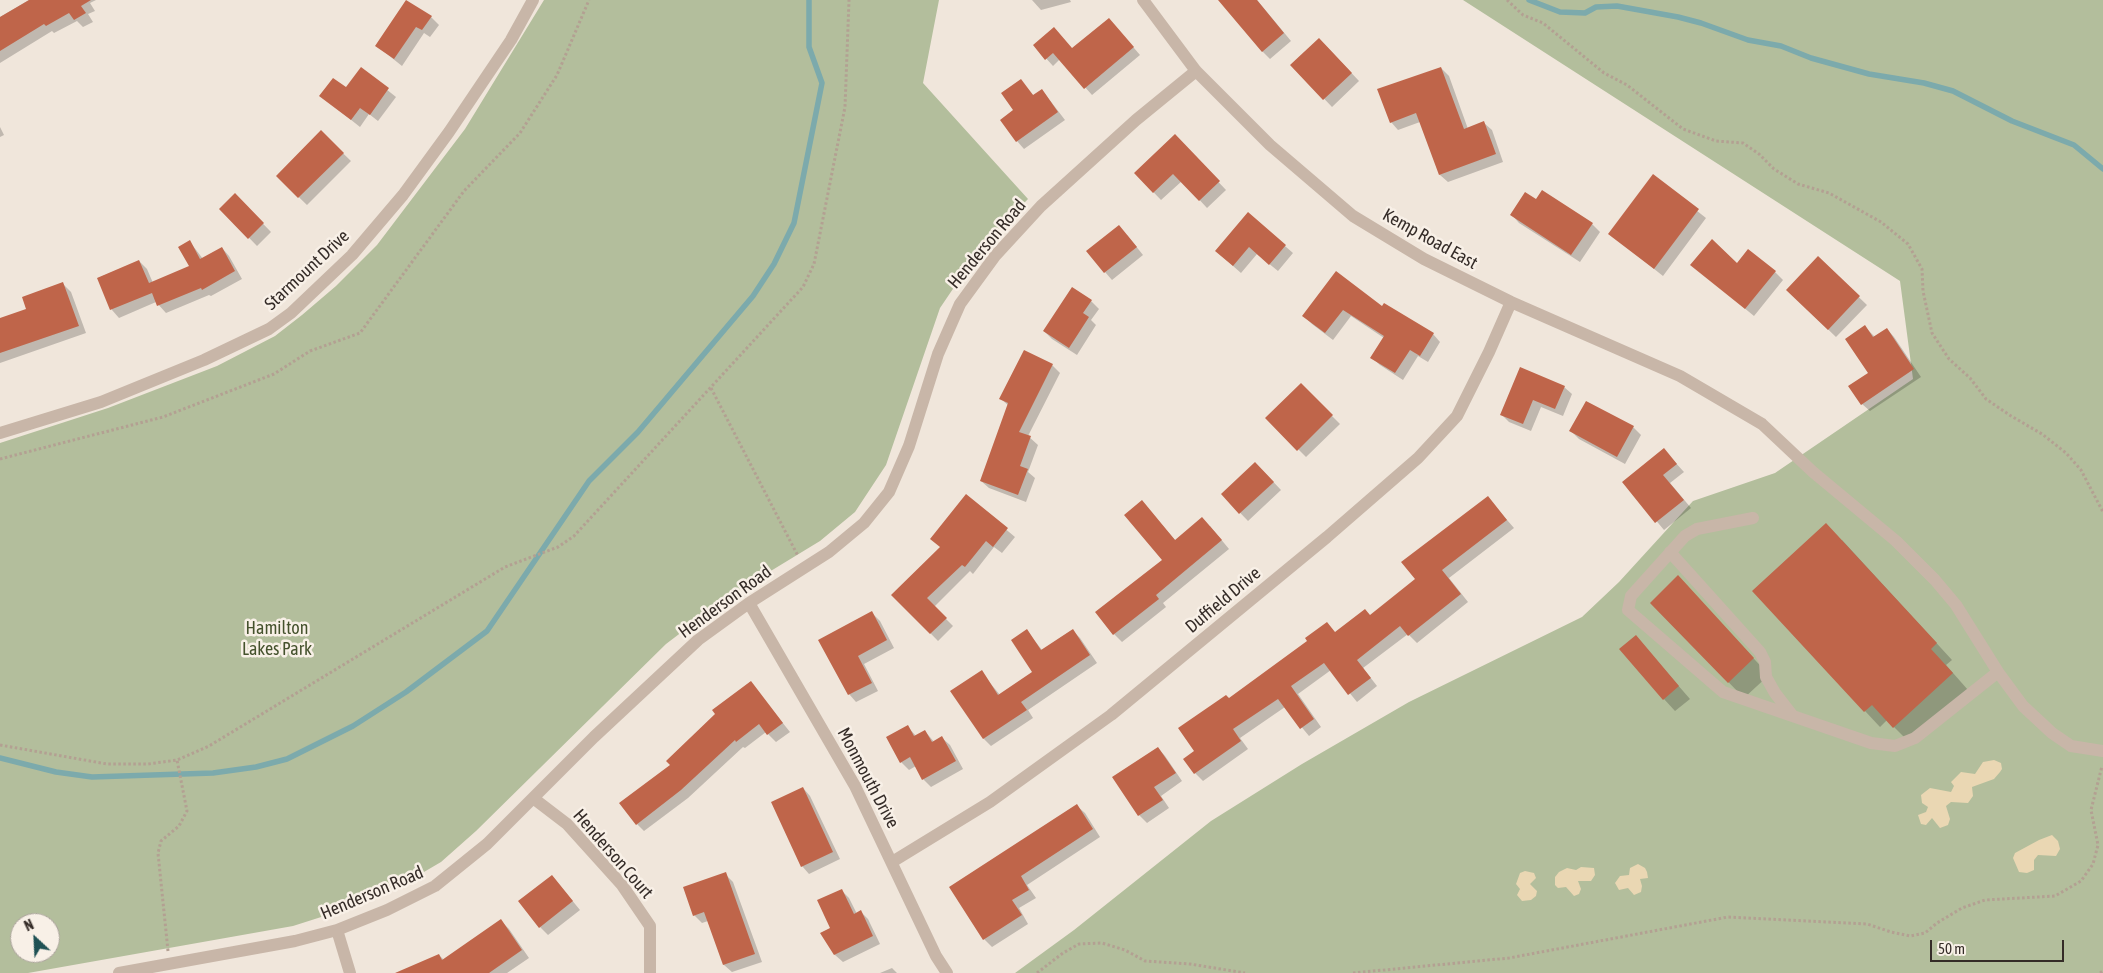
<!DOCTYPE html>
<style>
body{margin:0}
#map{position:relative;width:2103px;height:973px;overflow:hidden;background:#f0e6db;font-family:"Asap Condensed",sans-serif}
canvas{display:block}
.north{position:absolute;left:10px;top:913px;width:50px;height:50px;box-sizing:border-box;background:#f8f0e7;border:1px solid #aaa29b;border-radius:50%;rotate:335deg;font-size:14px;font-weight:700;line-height:20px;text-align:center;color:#352c28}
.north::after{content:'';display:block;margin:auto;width:18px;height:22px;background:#1f5154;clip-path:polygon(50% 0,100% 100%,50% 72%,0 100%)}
.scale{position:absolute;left:1930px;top:940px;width:134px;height:22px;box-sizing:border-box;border:2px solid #352c28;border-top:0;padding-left:6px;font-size:15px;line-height:18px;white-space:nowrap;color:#352c28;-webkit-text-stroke:4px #f8f0e7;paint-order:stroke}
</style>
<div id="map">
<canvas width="2103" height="973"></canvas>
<div class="north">N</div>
<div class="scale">50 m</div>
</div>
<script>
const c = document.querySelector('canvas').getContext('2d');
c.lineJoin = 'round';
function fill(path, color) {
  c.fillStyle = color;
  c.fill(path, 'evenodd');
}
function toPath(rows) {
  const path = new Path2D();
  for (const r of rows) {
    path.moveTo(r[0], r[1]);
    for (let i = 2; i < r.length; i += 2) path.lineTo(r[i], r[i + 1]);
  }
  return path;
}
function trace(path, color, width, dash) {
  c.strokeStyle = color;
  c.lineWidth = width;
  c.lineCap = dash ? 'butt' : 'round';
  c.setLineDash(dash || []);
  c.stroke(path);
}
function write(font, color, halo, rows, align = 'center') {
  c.font = font + ' "Asap Condensed",sans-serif';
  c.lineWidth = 5;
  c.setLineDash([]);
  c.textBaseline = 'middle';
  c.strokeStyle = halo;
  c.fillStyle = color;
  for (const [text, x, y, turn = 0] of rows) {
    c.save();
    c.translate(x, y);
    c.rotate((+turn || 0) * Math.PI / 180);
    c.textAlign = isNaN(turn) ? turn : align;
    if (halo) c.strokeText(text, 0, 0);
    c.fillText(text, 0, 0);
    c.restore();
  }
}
fill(toPath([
 [544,0,939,0,923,83,1028,199,982,246,940,308,886,465,855,512,820,541,728,597,666,644,476,831,441,862,400,886,340,911,293,926,28,973,0,973,0,443,108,408,217,366,275,336,302,315,336,286,377,245,465,129],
 [20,923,50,923,50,953,20,953],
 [1463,0,2103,0,2103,973,1015,973,1074,930,1211,821,1302,764,1409,702,1582,617,1619,582,1693,501,1775,473,1913,379,1900,281]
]), '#b3be9c');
fill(toPath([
 [1994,760,2001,763,2002,769,2000,772,1994,779,1972,787,1973,796,1968,803,1951,802,1946,806,1950,819,1948,825,1940,828,1932,818,1926,825,1921,824,1918,815,1926,812,1928,807,1922,803,1921,795,1930,788,1951,792,1954,786,1951,782,1961,772,1975,774,1983,762],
 [2052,835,2058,841,2060,849,2056,856,2038,855,2034,860,2034,870,2027,873,2019,872,2013,858,2015,853,2039,840],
 [1638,864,1645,868,1647,872,1648,878,1640,879,1642,886,1641,892,1634,895,1628,888,1619,890,1615,883,1620,876,1629,875,1630,868],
 [1581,867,1594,868,1595,875,1591,881,1578,881,1581,889,1579,894,1574,896,1566,887,1558,888,1555,885,1555,877,1559,872,1567,868,1576,870],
 [1525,871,1534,873,1536,878,1530,884,1537,891,1536,896,1531,900,1522,901,1517,895,1520,889,1516,884,1520,873]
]), '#ead7b3');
fill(toPath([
 [29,0,96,0,90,3,95,11,88,14,93,22,83,27,77,21,54,33,52,31,0,63,0,17],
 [1032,0,1070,0,1071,2,1041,10],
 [1226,0,1257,0,1291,41,1270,59,1262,51],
 [431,17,439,25,430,37,424,33,402,66,377,46],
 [1116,27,1140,55,1092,95,1060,59,1053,66,1035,46,1073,50],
 [1327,47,1359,81,1332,107,1292,65],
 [1441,68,1449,76,1468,129,1484,123,1492,130,1503,162,1448,182,1440,175,1420,122,1398,130,1391,122],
 [361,69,396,97,378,121,369,114,360,127,321,96,346,89],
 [1021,81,1034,96,1042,90,1065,120,1024,149,1017,141,1015,110],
 [0,127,4,135,0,137],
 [321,132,351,161,307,205,277,176],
 [1175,136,1226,190,1207,208,1182,181,1161,200,1135,173],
 [1653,176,1706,218,1663,276,1610,234],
 [235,195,271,232,257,246,221,209],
 [1248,214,1293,253,1278,271,1257,254,1241,273,1216,251],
 [1512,215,1592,224,1600,232,1580,262,1519,223],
 [1127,235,1143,255,1112,280,1105,272],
 [190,242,203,259,222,248,229,256,242,279,211,296,209,295,166,313,156,302,119,318,112,310,98,278,139,261,147,269,153,283,191,267],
 [1818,258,1867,305,1836,337,1787,290],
 [1692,265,1737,265,1775,272,1783,280,1754,316],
 [1337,273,1383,308,1433,334,1440,342,1428,362,1418,356,1403,380,1380,365,1372,358,1384,338,1351,316,1333,340,1312,324,1304,316],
 [63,284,71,292,86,333,0,363,0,319,28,310],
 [1091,301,1099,309,1091,320,1096,325,1077,355,1052,339,1044,331],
 [1865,327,1875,337,1887,329,1894,337,1921,377,1870,411,1862,404,1869,373],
 [1052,365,1060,373,1028,436,1038,445,1028,472,1035,478,1026,502,989,488,981,481,1009,406,1001,399],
 [1521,368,1564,387,1572,394,1563,416,1541,407,1531,431,1509,422,1501,414],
 [1301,385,1340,424,1306,457,1267,418],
 [1587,402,1633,427,1641,435,1625,464,1579,439,1571,431],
 [1664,450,1684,472,1670,483,1691,508,1664,530,1624,482],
 [1263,471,1281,490,1248,521,1222,494],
 [966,496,1015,537,1002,553,994,547,973,574,970,571,934,607,953,626,938,641,893,595,941,548],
 [1488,498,1514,528,1449,578,1468,602,1417,643,1408,634,1363,668,1377,686,1357,702,1331,670,1298,694,1321,727,1309,736,1285,707,1240,738,1248,749,1203,781,1195,773,1196,751,1229,700,1336,633,1370,616,1416,579],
 [1142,502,1176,541,1210,526,1229,549,1163,603,1166,607,1122,642,1114,634,1163,560],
 [1842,540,1952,660,1946,665,1968,690,1910,743,1887,720,1880,727,1865,711],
 [1678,577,1769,675,1744,698,1651,603],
 [872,613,880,621,894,648,864,664,878,691,856,702,849,694,820,640],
 [1072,630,1080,638,1097,663,1028,710,1033,718,991,746,984,739,952,692,981,672,1000,695,1034,672,1027,631,1042,650],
 [1636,637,1690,699,1675,711,1664,699],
 [750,682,790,732,776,742,766,732,745,748,743,747,688,798,644,831,637,824,672,765],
 [908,727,916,736,925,731,934,742,942,738,950,745,963,769,931,787,923,779,916,766,909,770,901,762],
 [1158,748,1165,756,1182,781,1161,796,1169,808,1147,823,1139,815],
 [803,788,810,796,840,859,809,874,802,866],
 [1077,806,1085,813,1100,837,1027,885,1036,898,1019,908,1028,924,992,947,984,939,951,887],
 [725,874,733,882,762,962,732,972,724,965,708,921,702,923,694,915],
 [552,876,580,910,548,935,540,927],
 [841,890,849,898,857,914,861,912,868,919,880,944,843,962,835,955,821,933,832,928],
 [501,921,509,929,529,958,507,973,399,973,439,955,444,960],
 [892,968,897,973,880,973]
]), '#0003');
trace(toPath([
 [1529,0,1560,12,1585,13,1596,7,1617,6,1678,17,1701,23,1748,40,1781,46,1811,58,1869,74,1924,83,1953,91,2012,121,2074,145,2103,169],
 [0,758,56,772,92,777,213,773,256,767,287,759,353,726,406,692,487,631,589,481,638,432,753,296,774,264,794,223,822,83,809,47,809,0]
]), '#7caaac', 5.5);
fill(toPath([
 [29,0,91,0,81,6,86,13,74,20,69,13,46,26,44,24,0,51,0,17],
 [406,0,432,16,422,30,416,27,394,59,375,46],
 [1218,0,1257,0,1284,33,1262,52],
 [1109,18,1134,47,1084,89,1053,53,1045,60,1033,45,1054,27,1072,48],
 [1319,38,1352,73,1323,100,1290,65],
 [361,67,389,88,370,115,360,108,351,120,319,96,333,78,346,87],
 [1441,67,1464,129,1484,121,1496,154,1439,175,1416,113,1390,123,1377,89],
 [1021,79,1033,95,1042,89,1058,112,1016,142,1000,120,1013,110,1001,93],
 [321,130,344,153,298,198,276,176],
 [1175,134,1220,181,1199,201,1173,174,1153,193,1134,173],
 [1653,174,1699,209,1654,269,1608,234],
 [1542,190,1593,223,1571,255,1510,215,1525,192,1536,199],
 [235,193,264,223,248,239,219,209],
 [1248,212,1286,245,1269,265,1249,247,1233,266,1215,251],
 [1119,225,1137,247,1104,273,1086,251],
 [1712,239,1737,263,1748,249,1776,271,1745,309,1690,265],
 [190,240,200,259,222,247,235,271,202,290,201,288,157,306,152,293,110,310,97,278,139,260,149,283,189,266,178,247],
 [1818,256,1860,296,1828,330,1786,290],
 [1336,271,1382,306,1384,303,1434,333,1420,356,1410,350,1395,373,1370,358,1384,336,1343,310,1325,333,1302,316],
 [63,282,79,326,0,353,0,318,26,309,22,297],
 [1072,287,1092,300,1083,313,1089,317,1069,348,1043,331],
 [1865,325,1873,337,1887,328,1914,369,1861,405,1848,386,1868,373,1845,339],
 [1024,350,1053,364,1019,432,1031,436,1020,466,1028,469,1018,495,980,481,1008,403,999,399],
 [1520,367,1565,386,1555,409,1533,400,1523,424,1500,415],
 [1301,383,1333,415,1297,451,1265,418],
 [1586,401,1634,426,1617,457,1569,431],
 [1664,448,1677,464,1663,475,1684,500,1655,523,1622,482],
 [1255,462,1274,482,1239,514,1221,494],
 [966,494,1008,528,993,547,986,541,965,567,962,565,927,598,947,618,930,634,891,595,940,547,930,539],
 [1488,496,1507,520,1442,570,1461,594,1408,636,1400,626,1357,660,1371,678,1348,695,1324,663,1291,686,1314,719,1300,729,1278,699,1233,729,1241,741,1194,774,1183,759,1194,751,1178,728,1226,695,1229,698,1307,641,1305,638,1327,622,1335,632,1365,609,1370,615,1415,579,1401,562],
 [1142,500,1175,540,1202,517,1222,540,1156,595,1159,599,1113,635,1095,612,1162,560,1124,515],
 [1826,523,1937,643,1931,649,1953,673,1893,728,1872,705,1864,712,1752,591],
 [1678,575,1754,658,1728,683,1650,603],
 [872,611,887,640,858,656,872,683,848,695,818,640],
 [1027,629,1041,650,1073,629,1090,655,1021,702,1027,710,983,739,950,691,982,670,998,695,1032,672,1011,640],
 [1636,635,1679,686,1663,700,1619,649],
 [751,681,783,723,767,735,759,724,736,742,735,740,681,790,636,825,619,803,670,765,666,761,715,714,712,710],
 [908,725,914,736,925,730,932,742,942,736,956,761,922,780,910,757,900,763,886,737],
 [1158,747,1176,773,1154,787,1163,800,1138,816,1112,777],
 [803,787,833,852,801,867,771,802],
 [1077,804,1093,829,1021,876,1029,890,1012,900,1022,915,983,940,949,887],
 [726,872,755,954,723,965,704,912,693,916,683,887],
 [552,875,573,901,539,928,518,901],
 [842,889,854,914,861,910,873,936,834,955,820,933,830,928,817,900],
 [501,919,522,950,489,973,395,973,439,954,442,960]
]), '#bf654a');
trace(toPath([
 [1507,0,1523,15,1543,23,1604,73,1627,85,1683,129,1716,141,1743,143,1759,154,1774,169,1798,184,1829,193,1881,222,1908,244,1922,269,1923,291,1932,333,1949,359,1970,378,1986,399,2011,416,2042,434,2066,453,2081,470,2103,512],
 [711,388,798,556],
 [0,459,163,417,274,374,310,351,360,333,464,191,520,133,557,75,589,0],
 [0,745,107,764,148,764,177,760,209,746,505,567,558,547,574,536,803,287,814,264,845,107,849,0],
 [168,951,158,853,161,841,179,826,187,811,177,760],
 [1037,973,1063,953,1079,944,1102,943,1125,950,1145,961,1190,964,1245,973],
 [1353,973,1509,958,1728,917,1867,924,1891,932,1910,936,1925,933,1937,923,1962,908,1985,900,2055,896,2081,881,2093,864,2098,845,2091,810,2102,766],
 [2100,973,2103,971]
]), '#b3a092', 3, [2.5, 2.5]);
trace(toPath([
 [1143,0,1196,71,1270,145,1353,216,1424,259,1511,302,1680,376,1762,424,1813,472,1896,541,1935,580,1956,605,1998,672,2023,706,2052,733,2071,746,2103,751],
 [0,433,101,402,204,360,269,329,291,313,352,255,403,195,449,132,511,40,533,0],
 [1753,518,1697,529,1685,536,1631,596,1628,610,1723,692,1871,743,1895,746,1915,738,1998,672],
 [1670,552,1760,652,1765,662,1766,677,1775,693,1792,715],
 [749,603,855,786,936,956,947,973],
 [533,798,567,824,622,885,650,926,650,973],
 [892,862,990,802,1111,715,1327,537,1418,458,1457,416,1489,352,1511,302],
 [337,930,350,973],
 [119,973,295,941,337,930,387,910,435,886,487,844,594,737,698,640,749,603,829,552,864,523,889,492,909,446,938,354,960,304,995,256,1041,206,1136,120,1196,71]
]), '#c8b6a8', 12);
write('18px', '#352c28', '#f8f0e7', [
 ["Kemp Road East",1430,239,29],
 ["Henderson Road",987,244,-50],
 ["Starmount Drive",307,270,-43],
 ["Duffield Drive",1223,600,-40],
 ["Henderson Road",725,602,-36],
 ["Monmouth Drive",868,778,62],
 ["Henderson Court",613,854,49],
 ["Henderson Road",372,893,-23]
]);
write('18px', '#45522d', '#f8f0e7', [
 ["Hamilton",277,628],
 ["Lakes Park",277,649]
]);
</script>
